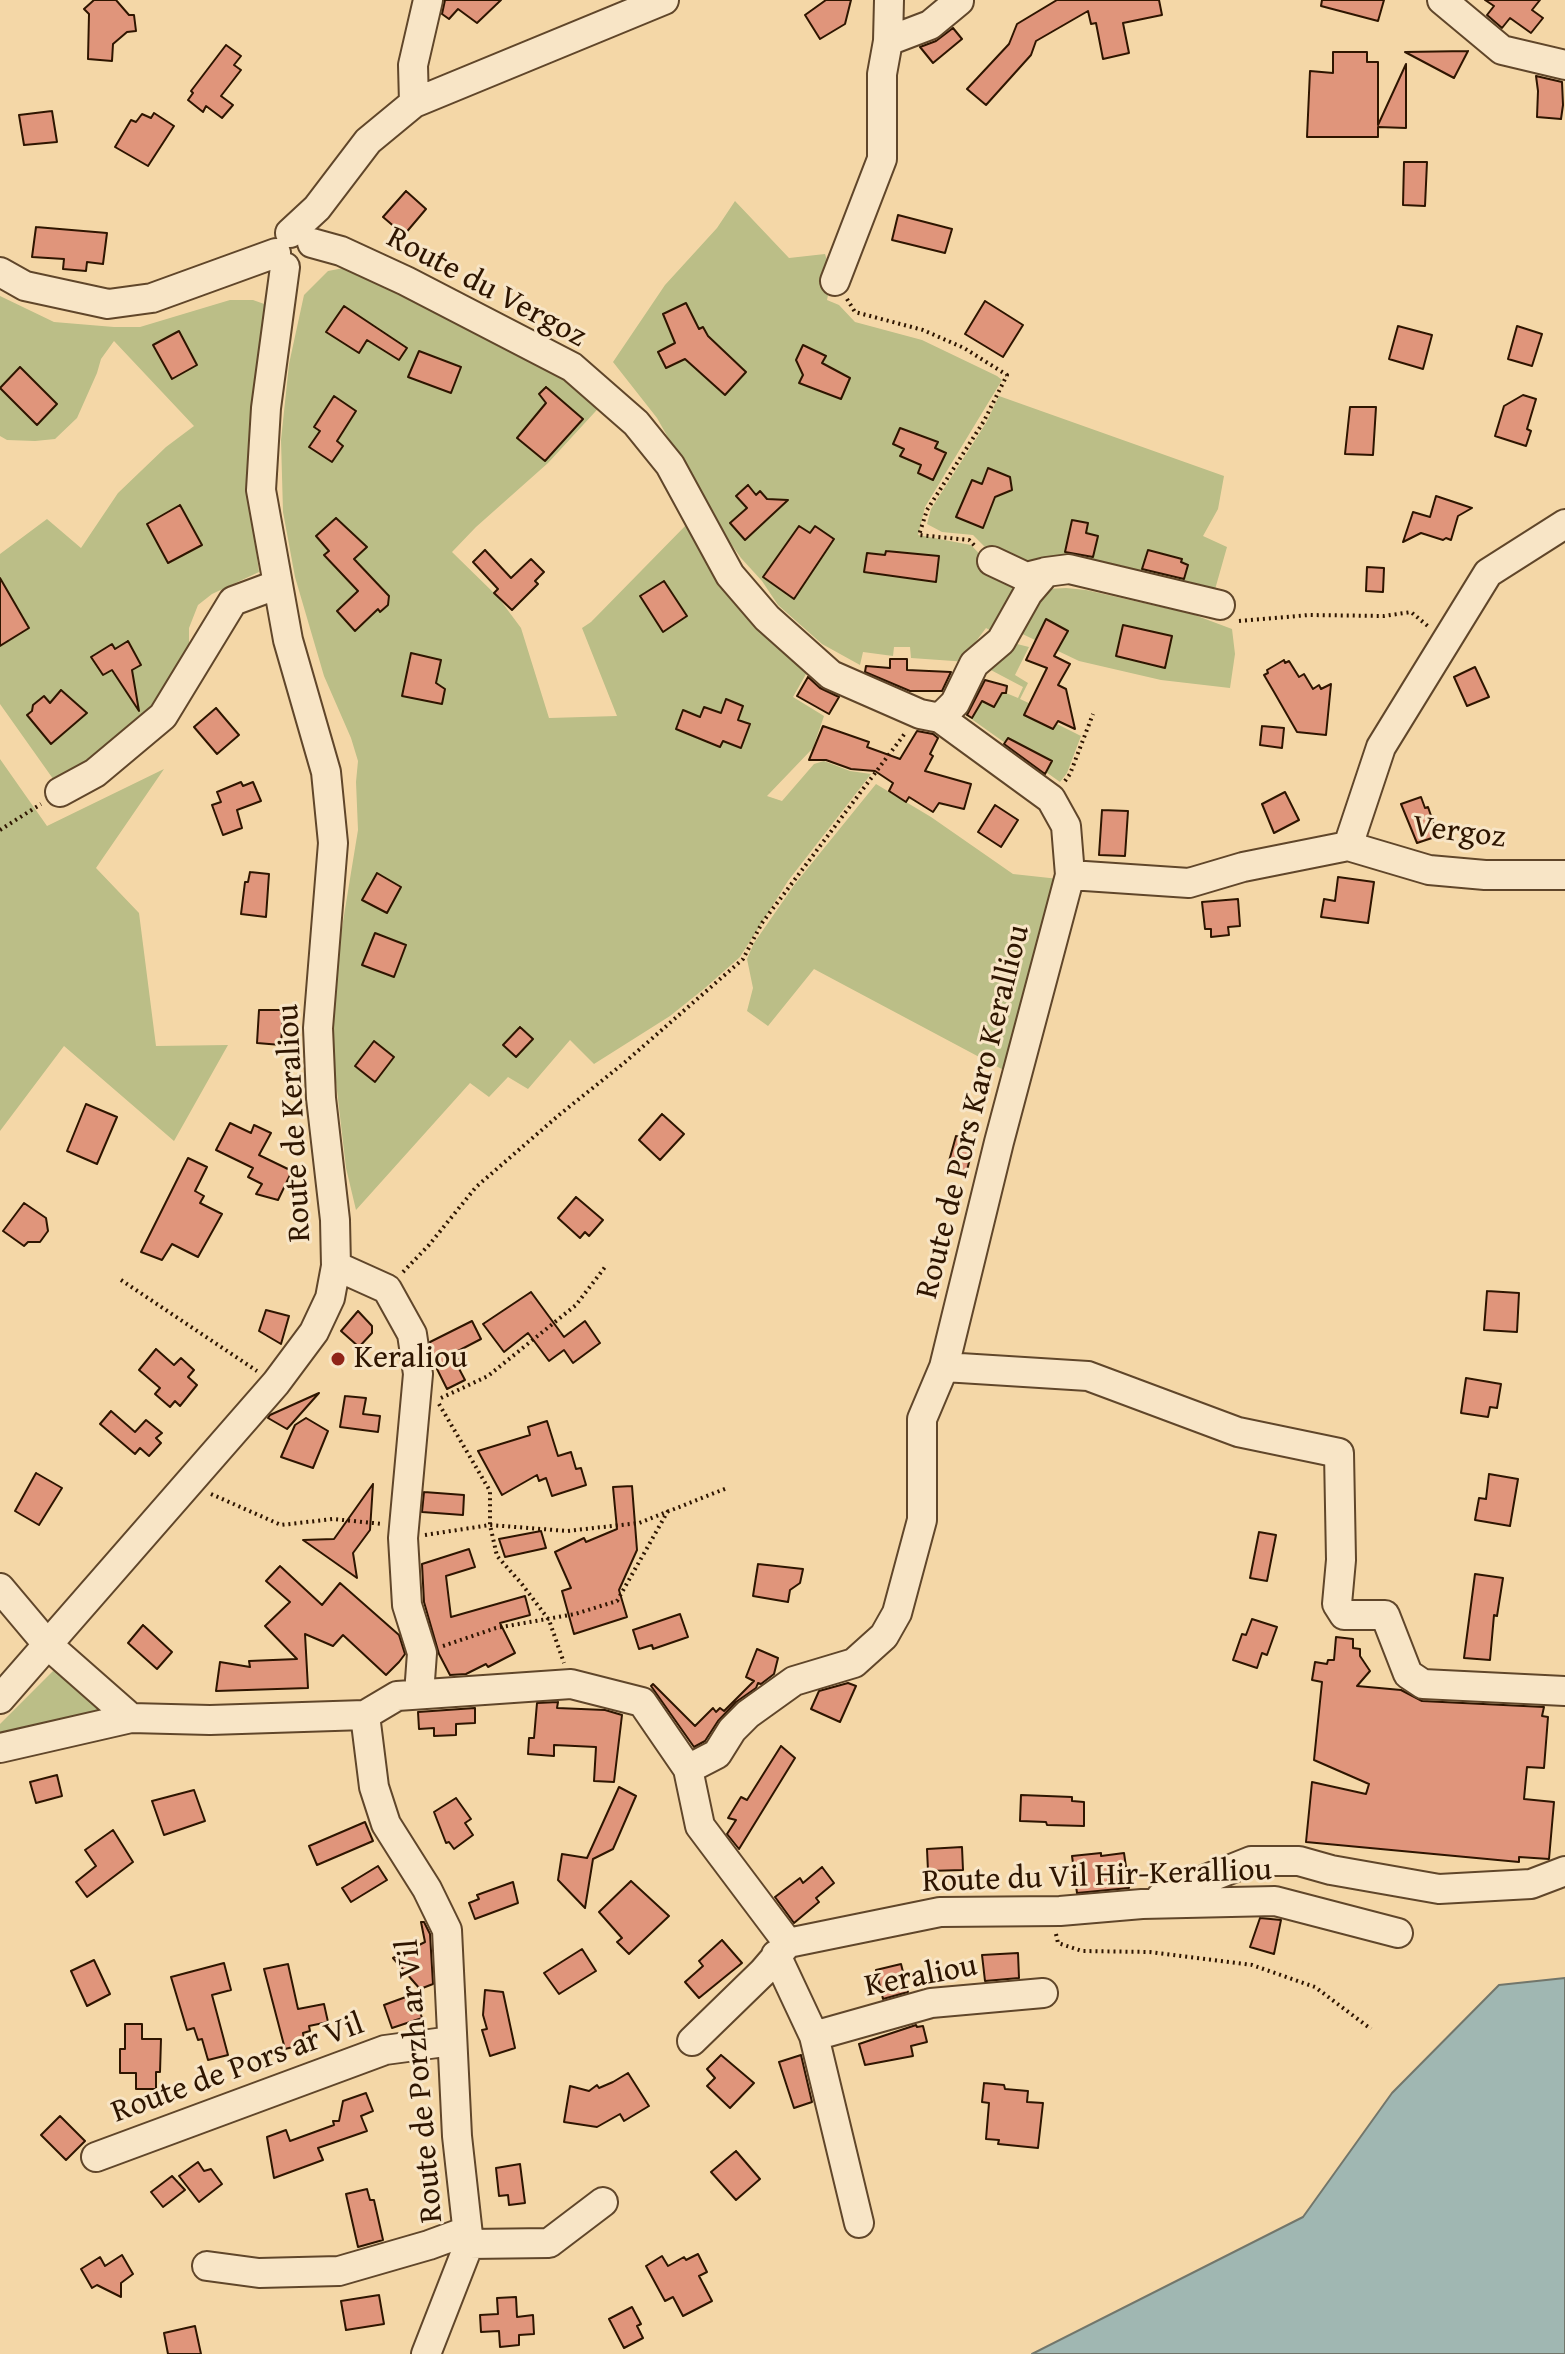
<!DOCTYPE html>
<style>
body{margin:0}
canvas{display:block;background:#f4d7a7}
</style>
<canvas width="1565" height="2354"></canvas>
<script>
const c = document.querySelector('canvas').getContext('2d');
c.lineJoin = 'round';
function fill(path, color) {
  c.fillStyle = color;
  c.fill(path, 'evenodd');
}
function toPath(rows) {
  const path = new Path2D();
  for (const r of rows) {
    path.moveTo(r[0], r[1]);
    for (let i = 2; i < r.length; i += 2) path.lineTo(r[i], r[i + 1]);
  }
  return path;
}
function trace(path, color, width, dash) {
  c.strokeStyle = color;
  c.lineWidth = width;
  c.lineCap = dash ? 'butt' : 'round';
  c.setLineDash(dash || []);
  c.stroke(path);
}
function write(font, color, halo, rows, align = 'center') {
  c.font = font + ' "Gentium Book Plus",serif';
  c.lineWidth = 6;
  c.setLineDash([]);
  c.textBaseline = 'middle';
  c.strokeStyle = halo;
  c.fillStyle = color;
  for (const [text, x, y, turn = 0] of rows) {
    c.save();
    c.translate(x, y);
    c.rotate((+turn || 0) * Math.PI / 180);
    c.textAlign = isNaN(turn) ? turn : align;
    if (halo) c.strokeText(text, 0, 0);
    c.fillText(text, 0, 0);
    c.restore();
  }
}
fill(toPath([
 [735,201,789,258,825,254,832,276,827,300,839,305,855,322,922,340,997,376,1002,380,925,507,918,535,971,545,992,567,1020,581,995,633,986,628,965,656,968,662,911,658,910,647,894,647,893,656,863,652,860,665,822,644,778,605,762,581,741,558,718,526,657,418,613,362,665,285,717,228],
 [349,267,606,400,548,463,476,527,452,552,498,597,521,628,549,718,617,716,582,628,591,622,691,520,810,667,793,697,824,716,813,748,767,796,782,801,814,764,824,761,850,771,871,774,788,881,740,957,705,988,670,1016,594,1064,570,1040,528,1089,508,1077,489,1097,470,1083,356,1210,346,1168,331,1039,337,958,358,830,356,782,358,761,351,738,324,676,295,577,283,512,281,440,289,364,304,295,328,271],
 [0,296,54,322,114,327,140,327,230,300,253,300,267,305,248,462,247,482,259,572,212,594,198,605,189,628,189,660,160,706,77,771,56,783,0,704,0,554,47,519,81,548,118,493,166,447,194,426,114,341,101,359,97,373,77,418,55,439,35,441,7,440,0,436],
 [999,396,1224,476,1218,509,1203,536,1227,547,1214,593,1040,569,987,549,973,535,942,532,927,524,931,509,986,423],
 [1066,588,1086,590,1192,614,1232,629,1235,654,1230,688,1161,680,1079,661,1014,630,1047,589],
 [1005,641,1029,647,1015,675,1028,683,1020,699,1046,711,1043,717,1081,736,1067,773,1060,782,956,708,962,697,976,705,983,693,968,684,972,680,997,694,999,690,1018,698,1023,687,987,668],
 [0,759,47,826,164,769,96,868,139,913,156,1046,228,1045,174,1141,64,1046,0,1131],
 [876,784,931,817,1013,874,1059,879,1013,1075,814,969,768,1026,747,1011,753,988,747,959,754,943,795,884],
 [68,1669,97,1701,100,1712,0,1735,0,1724,54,1670]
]), '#bbbe87');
const water = toPath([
 [1565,1978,1565,2354,1032,2354,1303,2217,1392,2093,1499,1985,1565,1978]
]);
fill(water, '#a0b7b2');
trace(water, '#72766b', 2);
const building = toPath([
 [94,0,116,0,129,15,134,15,136,31,127,32,113,44,112,61,88,59,89,14,84,9,94,0],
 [445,0,501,0,477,23,458,9,449,19,442,14,445,0],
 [826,0,851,0,845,24,820,39,805,15,826,0],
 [1057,0,1159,0,1162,15,1123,23,1129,53,1103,59,1096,23,1091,24,1088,11,1036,41,1031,55,986,105,967,89,1009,44,1017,24,1057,0],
 [1322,0,1384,0,1378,21,1321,6,1322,0],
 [1485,0,1540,0,1532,10,1543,18,1531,33,1510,18,1502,28,1487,15,1494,6,1485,0],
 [953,28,962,39,933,63,920,47,936,41,953,28],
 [226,45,241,56,234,65,241,70,221,96,233,105,222,118,206,106,203,112,188,100,193,93,191,91,226,45],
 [1468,51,1454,78,1405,52,1468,51],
 [1333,52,1367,52,1367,62,1378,62,1378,125,1406,64,1406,128,1378,127,1378,137,1307,137,1310,71,1333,73,1333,52],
 [1536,76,1562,82,1563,105,1561,119,1537,117,1538,91,1536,76],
 [52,111,57,142,24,145,19,115,52,111],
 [154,113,174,126,148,166,115,147,131,120,136,122,142,114,151,118,154,113],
 [1404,162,1427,162,1425,206,1403,205,1404,162],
 [406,191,426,209,404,235,383,217,406,191],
 [898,215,952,229,945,253,892,240,898,215],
 [36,227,107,233,103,264,87,262,86,271,63,269,64,259,32,257,36,227],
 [985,301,1023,325,1003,357,965,334,985,301],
 [686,303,699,329,703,327,708,336,746,372,725,395,685,359,666,368,658,352,675,343,663,314,686,303],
 [344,306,407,348,399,360,367,340,359,353,326,332,344,306],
 [1398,326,1432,335,1423,369,1389,359,1398,326],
 [1517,326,1542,334,1532,366,1508,359,1517,326],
 [179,331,197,365,172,379,153,345,179,331],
 [803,345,826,356,822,363,850,378,841,399,799,383,803,375,796,360,803,345],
 [419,351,461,367,451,393,408,377,419,351],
 [20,367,57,404,37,425,0,388,20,367],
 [546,387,583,419,545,461,517,438,546,403,539,394,546,387],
 [1523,395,1536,399,1527,429,1531,431,1526,446,1495,436,1504,406,1523,395],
 [334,396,356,411,337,441,343,446,332,462,309,447,320,431,314,427,334,396],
 [1350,407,1376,407,1373,455,1345,454,1350,407],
 [900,428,938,442,935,448,946,453,933,480,918,473,921,465,900,456,904,449,893,444,900,428],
 [988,468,1010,477,1012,490,995,497,983,528,956,517,972,480,982,484,988,468],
 [748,485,756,495,760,491,767,499,788,500,745,540,730,523,747,508,736,496,748,485],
 [1436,496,1472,508,1458,516,1451,540,1446,538,1443,540,1421,533,1403,542,1413,512,1430,517,1436,496],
 [180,505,202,545,168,563,147,524,180,505],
 [336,518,367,547,354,559,389,596,388,605,380,612,378,609,355,631,337,611,358,591,324,555,329,551,316,536,336,518],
 [1072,520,1088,523,1086,533,1098,536,1093,557,1065,552,1072,520],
 [799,526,810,533,815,526,834,539,794,599,763,577,799,526],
 [485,550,511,578,531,559,544,572,535,581,538,584,512,610,494,593,498,589,473,562,485,550],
 [1148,550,1182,559,1181,562,1188,565,1184,579,1142,569,1148,550],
 [886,551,939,556,936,582,864,572,867,553,885,555,886,551],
 [1367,567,1384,568,1383,592,1366,591,1367,567],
 [0,578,29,628,0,646,0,578],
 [664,581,687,616,663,632,640,596,664,581],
 [1046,619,1068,631,1054,656,1070,664,1058,685,1066,689,1075,729,1058,721,1053,729,1024,715,1047,668,1026,660,1046,619],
 [1123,625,1172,636,1165,668,1116,656,1123,625],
 [128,641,141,665,132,670,139,711,112,670,103,675,91,657,112,644,115,649,128,641],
 [411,653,441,660,436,683,445,689,442,704,402,696,411,653],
 [890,659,907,659,907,670,951,672,942,691,910,691,865,672,866,666,890,668,890,659],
 [1284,660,1285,663,1289,661,1299,677,1304,674,1313,689,1319,685,1321,689,1331,684,1326,735,1297,732,1274,692,1264,675,1268,673,1267,670,1284,660],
 [1475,667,1489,697,1467,706,1454,677,1475,667],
 [808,677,820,688,839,697,829,714,797,696,808,677],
 [985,680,1007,686,1006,693,1002,693,994,707,982,701,972,718,967,715,985,680],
 [61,690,87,713,51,744,27,715,32,711,33,705,44,696,50,703,61,690],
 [726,699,743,706,738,720,750,724,741,748,723,741,720,747,676,729,683,710,700,717,704,707,721,713,726,699],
 [216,708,239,735,217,754,194,727,216,708],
 [823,726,869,742,867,747,900,759,917,731,933,734,938,738,930,754,933,756,925,771,971,784,964,809,939,803,933,812,909,797,906,802,889,791,893,783,875,771,851,769,826,760,809,760,823,726],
 [1262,726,1284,728,1282,748,1260,745,1262,726],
 [1008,738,1052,761,1045,774,1004,744,1008,738],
 [241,782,243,786,253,782,261,801,237,810,242,828,223,835,212,805,221,802,217,792,241,782],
 [1285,792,1299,820,1274,833,1262,804,1285,792],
 [1421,797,1425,808,1428,807,1438,836,1417,843,1401,804,1421,797],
 [995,805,1018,820,1001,847,978,832,995,805],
 [1102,810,1128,811,1125,856,1099,855,1102,810],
 [250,872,269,874,266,917,241,914,245,882,248,882,250,872],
 [377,873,401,887,387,913,362,900,377,873],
 [1338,877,1374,882,1368,923,1321,917,1324,899,1335,901,1338,877],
 [1238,899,1240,926,1228,927,1229,935,1211,937,1211,929,1205,929,1202,902,1238,899],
 [375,933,406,945,394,977,362,965,375,933],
 [259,1010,283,1010,281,1045,257,1043,259,1010],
 [520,1027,533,1039,516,1057,503,1045,520,1027],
 [374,1041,394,1057,375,1082,355,1066,374,1041],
 [86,1104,117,1117,97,1164,67,1151,86,1104],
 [662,1114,684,1134,660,1160,639,1140,662,1114],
 [230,1123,251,1133,254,1125,271,1133,259,1155,292,1171,278,1200,256,1194,262,1184,248,1177,253,1168,216,1150,230,1123],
 [956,1136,975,1141,965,1177,946,1172,956,1136],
 [188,1158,207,1167,195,1191,204,1196,200,1203,222,1214,198,1257,172,1244,162,1260,141,1252,188,1158],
 [576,1197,603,1220,589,1236,585,1232,580,1238,558,1218,576,1197],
 [24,1203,46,1218,48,1231,40,1242,28,1242,24,1246,3,1231,24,1203],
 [1487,1291,1519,1293,1517,1332,1484,1330,1487,1291],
 [531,1292,564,1337,585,1321,600,1343,573,1363,564,1350,549,1361,528,1333,504,1352,483,1324,531,1292],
 [266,1310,289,1316,281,1344,259,1331,266,1310],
 [358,1311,372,1326,372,1333,359,1347,341,1331,358,1311],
 [472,1321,481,1339,458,1351,462,1357,455,1361,465,1380,447,1389,434,1363,430,1342,472,1321],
 [156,1349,174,1365,181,1358,194,1370,188,1377,197,1385,180,1406,175,1401,170,1407,155,1394,160,1388,139,1370,156,1349],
 [1466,1378,1501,1384,1497,1408,1490,1407,1488,1417,1461,1413,1466,1378],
 [319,1393,287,1429,268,1418,270,1415,319,1393],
 [345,1396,366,1398,363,1414,380,1416,378,1432,340,1427,345,1396],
 [111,1411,135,1432,146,1420,162,1433,156,1438,161,1443,149,1456,140,1448,135,1454,100,1424,111,1411],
 [306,1418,328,1431,313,1468,281,1457,295,1425,306,1418],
 [547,1421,558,1456,571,1452,576,1469,581,1468,586,1485,552,1496,546,1478,539,1481,537,1475,502,1495,478,1451,530,1435,528,1427,547,1421],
 [36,1473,62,1488,39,1525,15,1511,36,1473],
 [1489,1474,1518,1479,1510,1526,1475,1520,1479,1498,1486,1499,1489,1474],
 [373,1484,370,1530,353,1553,357,1578,303,1540,334,1539,373,1484],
 [632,1486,637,1550,619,1590,627,1617,574,1634,562,1591,571,1588,555,1552,584,1538,586,1542,617,1529,613,1487,632,1486],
 [424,1492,464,1495,463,1515,422,1512,424,1492],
 [541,1531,546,1548,505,1557,499,1539,541,1531],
 [1259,1532,1276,1535,1267,1581,1250,1578,1259,1532],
 [469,1549,475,1567,446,1576,451,1617,525,1596,530,1615,500,1623,515,1653,488,1667,486,1664,466,1674,450,1675,439,1654,424,1602,422,1564,469,1549],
 [758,1564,803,1569,800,1583,790,1590,788,1602,753,1596,758,1564],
 [280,1566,322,1605,340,1583,399,1635,405,1654,399,1662,386,1675,343,1635,333,1646,305,1634,308,1688,216,1691,220,1662,250,1667,249,1661,297,1659,265,1626,290,1602,266,1581,280,1566],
 [1475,1574,1503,1578,1497,1616,1494,1615,1490,1660,1464,1658,1475,1574],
 [680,1614,688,1637,653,1649,652,1645,639,1649,633,1630,680,1614],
 [1252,1619,1277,1627,1267,1655,1262,1653,1257,1668,1233,1660,1242,1634,1246,1635,1252,1619],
 [143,1625,172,1652,157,1669,128,1643,143,1625],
 [1336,1637,1353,1639,1353,1648,1360,1649,1360,1656,1370,1671,1357,1686,1401,1690,1422,1701,1544,1707,1542,1716,1548,1717,1544,1768,1527,1767,1524,1799,1554,1802,1549,1859,1519,1857,1519,1862,1306,1842,1312,1782,1366,1794,1369,1784,1314,1760,1322,1682,1312,1680,1315,1662,1327,1664,1328,1660,1334,1660,1336,1637],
 [757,1649,778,1658,774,1674,761,1684,758,1683,756,1688,736,1702,718,1721,705,1741,694,1747,651,1686,653,1684,695,1726,713,1708,716,1712,720,1708,724,1711,754,1681,746,1677,757,1649],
 [848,1683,856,1686,840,1722,811,1709,819,1691,848,1683],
 [558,1702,557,1708,605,1710,622,1715,614,1782,594,1781,596,1747,554,1745,554,1756,528,1754,529,1738,534,1738,537,1703,558,1702],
 [475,1708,475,1723,456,1724,456,1735,434,1736,434,1728,419,1729,418,1712,475,1708],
 [781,1746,795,1758,739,1849,727,1834,736,1820,728,1818,741,1797,747,1800,781,1746],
 [57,1775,62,1796,36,1803,30,1782,57,1775],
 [619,1787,636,1796,613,1849,593,1859,585,1908,558,1880,562,1854,587,1858,619,1787],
 [194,1790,205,1821,164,1835,152,1801,194,1790],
 [1021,1795,1072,1797,1072,1801,1084,1802,1084,1826,1047,1825,1046,1822,1020,1821,1021,1795],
 [456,1798,471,1819,465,1823,473,1835,454,1849,449,1842,446,1843,434,1812,456,1798],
 [365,1822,373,1841,317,1865,309,1846,365,1822],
 [113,1830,133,1862,87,1897,76,1882,96,1866,85,1850,113,1830],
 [962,1847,963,1870,928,1871,927,1849,962,1847],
 [1101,1853,1101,1856,1124,1853,1129,1888,1077,1893,1072,1856,1101,1853],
 [378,1866,387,1880,351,1902,342,1888,378,1866],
 [822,1867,834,1883,816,1898,819,1902,794,1923,775,1897,800,1878,803,1883,822,1867],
 [631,1881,669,1916,629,1954,617,1942,622,1938,599,1912,631,1881],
 [513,1882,518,1903,475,1919,469,1903,479,1899,477,1895,513,1882],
 [1260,1918,1281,1920,1274,1954,1250,1947,1260,1918],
 [421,1922,424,1922,430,1934,433,1984,420,1989,393,1958,425,1942,421,1922],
 [722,1940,742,1963,699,1998,685,1982,703,1966,699,1961,722,1940],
 [582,1949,596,1971,559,1994,544,1973,582,1949],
 [1018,1953,1019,1978,985,1981,982,1955,1018,1953],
 [94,1960,110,1994,87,2006,71,1971,94,1960],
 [224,1963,231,1990,212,1995,228,2055,208,2060,202,2039,198,2040,194,2028,187,2030,171,1977,224,1963],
 [288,1964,298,2009,324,2004,328,2022,309,2026,310,2031,303,2033,305,2044,285,2049,264,1969,288,1964],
 [901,1964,908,1992,883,1999,876,1970,901,1964],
 [485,1990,503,1992,515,2048,490,2056,482,2030,487,2029,483,2015,485,1990],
 [414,1994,422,2018,392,2028,384,2005,414,1994],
 [125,2024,142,2024,142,2039,161,2039,160,2072,156,2072,156,2089,136,2089,136,2073,120,2073,120,2049,125,2049,125,2024],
 [916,2025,917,2027,923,2026,927,2042,911,2046,913,2056,865,2065,859,2044,916,2025],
 [721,2055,754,2083,730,2108,707,2086,715,2078,707,2069,721,2055],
 [801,2055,812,2102,794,2108,779,2062,801,2055],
 [628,2073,649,2106,624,2121,620,2114,597,2127,564,2122,570,2086,589,2091,597,2085,599,2088,613,2082,628,2073],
 [984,2083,1004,2085,1005,2089,1028,2091,1027,2102,1043,2103,1038,2148,998,2144,999,2140,986,2139,989,2103,982,2102,984,2083],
 [366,2093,373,2111,361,2116,367,2131,318,2148,323,2160,274,2178,267,2137,286,2130,290,2141,334,2125,333,2121,339,2121,343,2101,366,2093],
 [60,2116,85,2141,66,2160,41,2135,60,2116],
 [736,2151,760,2179,736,2200,711,2172,736,2151],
 [198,2162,204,2171,211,2169,222,2184,199,2202,179,2176,198,2162],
 [520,2164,525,2203,509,2205,508,2195,499,2196,496,2168,520,2164],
 [172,2176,185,2190,163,2207,151,2192,172,2176],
 [367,2189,370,2200,374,2200,383,2240,358,2247,346,2194,367,2189],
 [698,2254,707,2272,699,2276,712,2301,683,2316,673,2297,665,2301,646,2266,662,2256,668,2266,684,2257,686,2260,698,2254],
 [122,2255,133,2274,121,2283,121,2297,97,2285,92,2288,81,2269,100,2257,105,2266,122,2255],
 [379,2295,384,2324,346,2330,341,2301,379,2295],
 [516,2297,517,2317,533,2315,534,2334,519,2335,519,2345,500,2347,499,2331,481,2332,480,2315,498,2314,497,2298,516,2297],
 [632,2307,641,2324,637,2326,643,2338,624,2348,609,2319,632,2307],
 [195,2326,201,2354,168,2354,164,2333,195,2326]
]);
fill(building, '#e0957b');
trace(building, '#2e1500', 2);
const minor = toPath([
 [1442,0,1502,50,1565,65],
 [888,41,930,25,959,1],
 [414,103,413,65,428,0],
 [290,233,317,208,368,141,414,103,664,0],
 [312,243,341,251,406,281,572,367,636,423,670,465,730,575,767,618,831,675,920,714,940,718,1051,799,1066,826,1070,875,1189,883,1243,867,1348,846,1381,747,1488,573,1565,524],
 [0,272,25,286,108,304,152,298,276,253],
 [835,281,882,159,882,74,888,41,889,0],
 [1046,572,1069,569,1220,605],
 [940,718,955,703,974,664,1001,641,1028,593,1046,572,1026,577,992,561],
 [60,792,95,773,163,716,233,601,276,585],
 [1348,846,1429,870,1485,875,1565,875],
 [336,1266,387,1289,412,1334,418,1374,403,1538,407,1605,422,1653,419,1694],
 [944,1367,1088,1376,1238,1432,1339,1453,1341,1560,1337,1604,1344,1615,1385,1615,1408,1674,1423,1684,1565,1691],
 [0,1588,48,1645,131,1718],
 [0,1699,276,1383,314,1332,330,1298,336,1266,335,1220,321,1098,318,1028,333,843,326,772,288,640,261,490,266,408,285,267],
 [365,1715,374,1787,386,1824,427,1889,447,1930,457,2136,469,2244,426,2354],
 [0,1748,131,1718,210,1720,365,1715,397,1696,571,1684,642,1702,688,1769,700,1826,788,1943,940,1912,1060,1911,1142,1904,1275,1901,1398,1933],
 [688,1769,717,1754,732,1730,748,1714,794,1681,854,1663,884,1636,897,1613,922,1520,922,1419,944,1367,999,1142,1070,875],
 [1161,1897,1251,1861,1299,1861,1331,1870,1439,1889,1531,1884,1565,1871],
 [776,1955,814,2036,859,2223],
 [814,2036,931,2003,1043,1993],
 [692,2041,763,1972,787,1944],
 [96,2157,385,2050,452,2041],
 [469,2244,549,2243,603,2202],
 [207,2266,259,2273,339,2271,429,2245,467,2231]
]);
trace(minor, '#60462a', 32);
trace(toPath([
 [847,299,855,312,923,330,964,348,1007,375,984,421,927,510,919,535,969,540,975,546],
 [1239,621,1309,615,1384,616,1411,612,1429,627],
 [1065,781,1070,774,1093,714],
 [0,830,41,804],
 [403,1272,429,1245,476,1187,559,1115,624,1063,743,959,762,923,906,732],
 [121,1280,257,1371],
 [441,1398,488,1376,576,1305,605,1267],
 [439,1404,490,1491,490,1525,497,1556,521,1583,549,1620,564,1663],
 [211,1494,281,1525,333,1519,383,1524],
 [425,1535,490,1525,567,1531,639,1523,727,1488],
 [443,1646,496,1628,575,1614,617,1601,668,1511],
 [1056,1934,1058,1943,1082,1951,1150,1952,1252,1965,1315,1987,1371,2029]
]), '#2e1500', 4, [2, 4]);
trace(minor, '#f8e5c6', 28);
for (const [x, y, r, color] of [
 [338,1359,8,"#8f2418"]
]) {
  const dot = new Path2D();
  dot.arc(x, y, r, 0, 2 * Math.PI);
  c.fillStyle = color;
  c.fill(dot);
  trace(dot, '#f8e5c6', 3);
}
write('32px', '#2e1500', '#f8e5c6', [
 ["Route du Vergoz",486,288,28],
 ["Vergoz",1459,833,7],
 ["Route de Pors Karo Keralliou",974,1112,-76],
 ["Route de Keraliou",295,1123,-93],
 ["Route du Vil Hir-Keralliou",1097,1877,-2],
 ["Keraliou",921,1977,-11],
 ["Route de Pors ar Vil",238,2069,-20],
 ["Route de Porzh ar Vil",421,2081,-95]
]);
write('32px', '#2e1500', '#f8e5c6', [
 ["Keraliou",354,1359]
], 'left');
</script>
